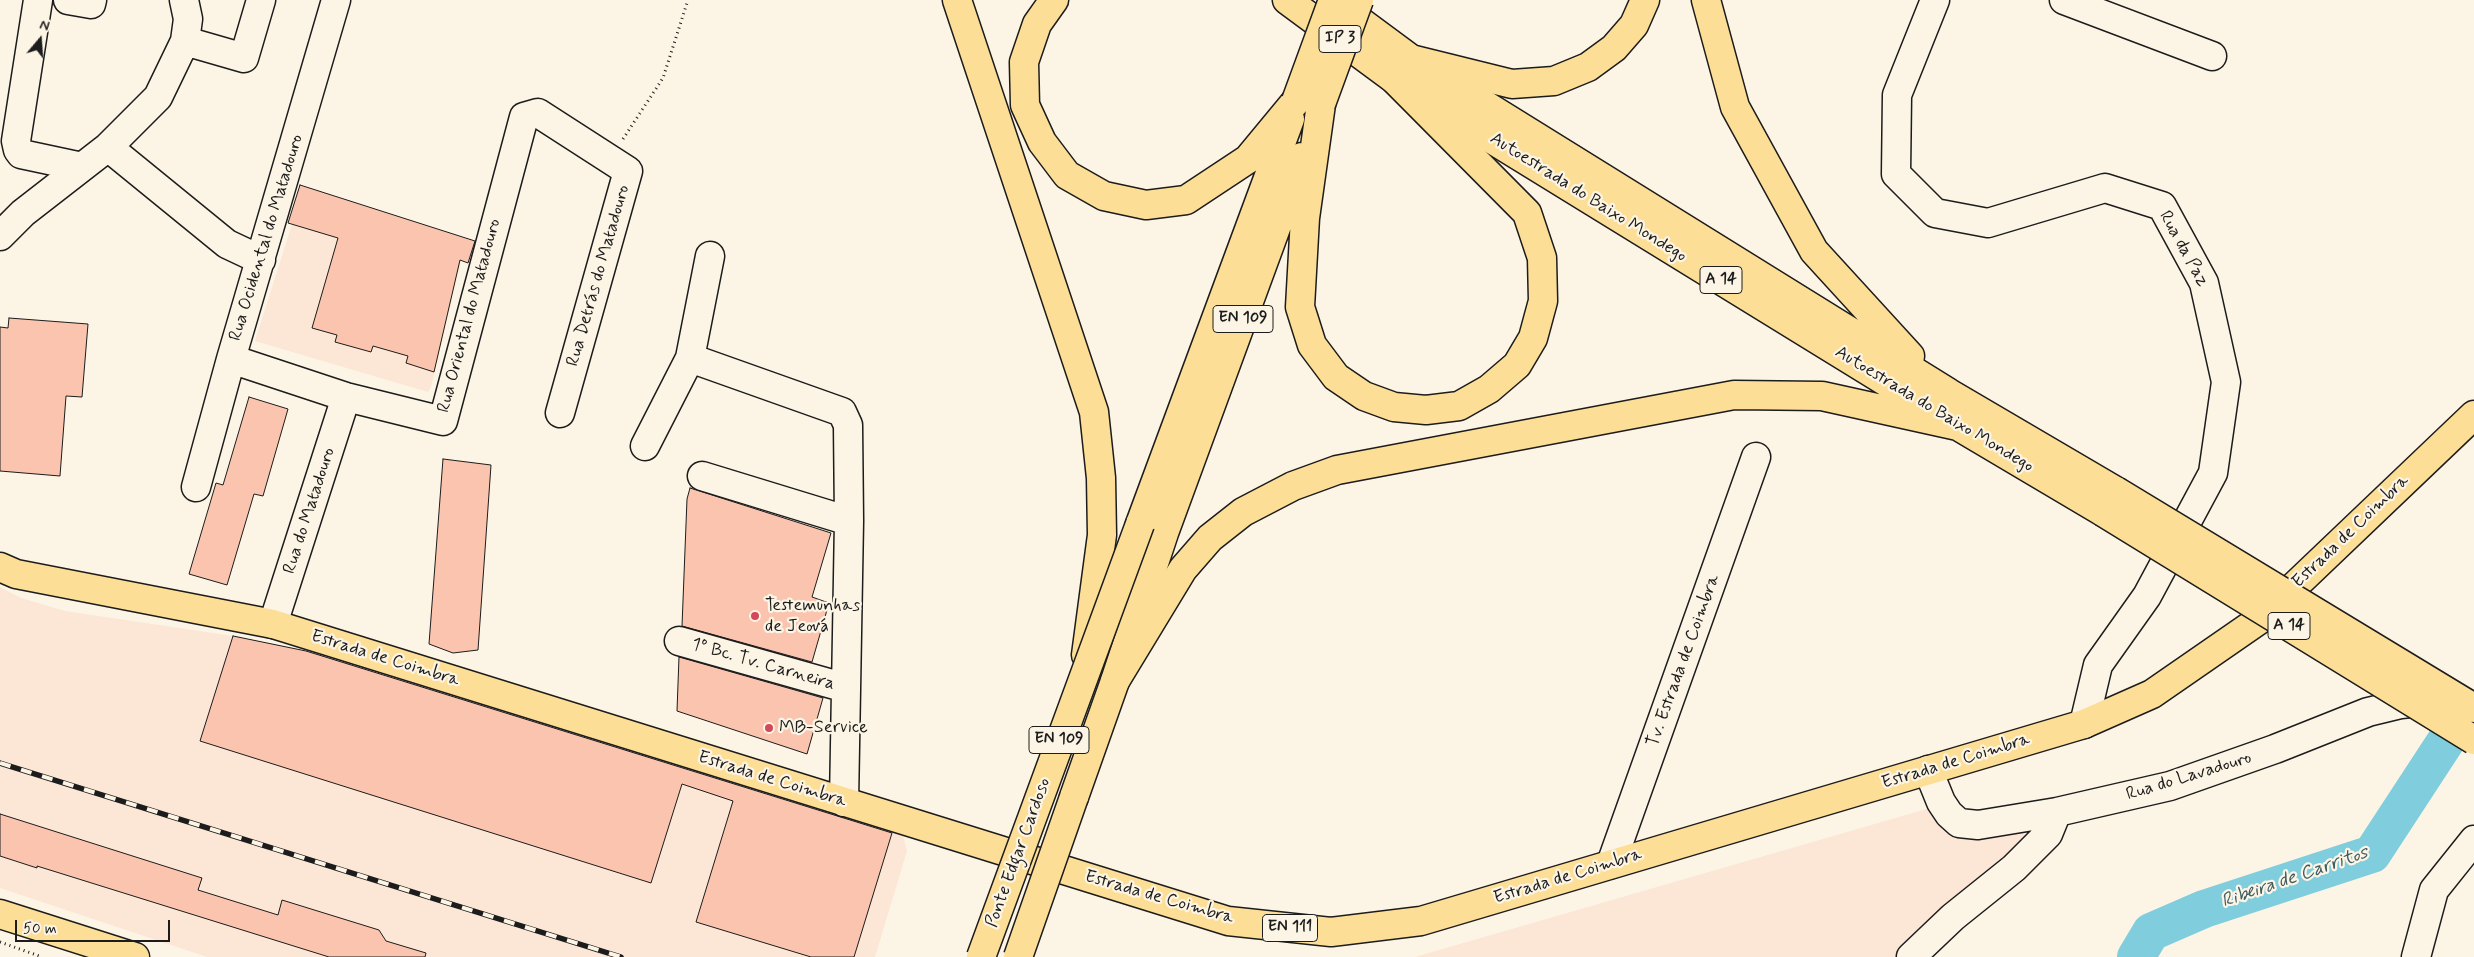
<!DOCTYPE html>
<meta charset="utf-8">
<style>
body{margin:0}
#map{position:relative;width:2474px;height:957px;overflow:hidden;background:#fcf5e5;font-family:Mynerve,sans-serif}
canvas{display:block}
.north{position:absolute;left:15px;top:15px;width:50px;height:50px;-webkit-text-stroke:4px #fcf5e5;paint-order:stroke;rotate:18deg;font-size:14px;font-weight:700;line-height:20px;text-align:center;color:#1c1c1c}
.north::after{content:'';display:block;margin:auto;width:18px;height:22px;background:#1c1c1c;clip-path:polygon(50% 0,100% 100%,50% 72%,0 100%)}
.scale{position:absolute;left:15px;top:920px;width:155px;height:22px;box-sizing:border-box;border:2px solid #1c1c1c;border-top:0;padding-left:6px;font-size:15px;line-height:18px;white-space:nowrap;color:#1c1c1c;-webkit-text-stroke:4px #fcf5e5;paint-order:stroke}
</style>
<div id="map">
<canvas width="2474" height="957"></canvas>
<div class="north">N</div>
<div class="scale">50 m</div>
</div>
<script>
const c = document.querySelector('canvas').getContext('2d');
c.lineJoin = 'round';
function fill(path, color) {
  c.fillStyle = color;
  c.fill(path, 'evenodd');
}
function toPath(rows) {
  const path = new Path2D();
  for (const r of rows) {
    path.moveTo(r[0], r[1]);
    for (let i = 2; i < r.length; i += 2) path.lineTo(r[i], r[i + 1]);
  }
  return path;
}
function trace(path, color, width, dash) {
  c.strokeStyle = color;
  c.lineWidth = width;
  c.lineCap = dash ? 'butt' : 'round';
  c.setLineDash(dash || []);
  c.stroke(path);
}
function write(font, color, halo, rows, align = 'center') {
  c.font = font + ' Mynerve,sans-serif';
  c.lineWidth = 4.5;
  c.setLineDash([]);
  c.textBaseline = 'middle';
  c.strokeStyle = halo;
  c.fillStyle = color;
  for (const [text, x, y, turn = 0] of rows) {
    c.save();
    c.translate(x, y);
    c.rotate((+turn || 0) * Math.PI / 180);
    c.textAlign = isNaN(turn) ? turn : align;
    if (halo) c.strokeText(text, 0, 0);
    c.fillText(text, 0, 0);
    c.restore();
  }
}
fill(toPath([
 [300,185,468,263,461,261,431,387,428,392,255,341,292,224],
 [0,587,21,598,65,611,233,636,317,653,687,766,903,836,907,851,875,957,207,957,0,888],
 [1930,808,1964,838,2037,823,2032,840,1899,957,1415,957]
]), '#fce6d5');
trace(toPath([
 [2136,957,2151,932,2204,909,2372,854,2461,718]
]), '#7fcddd', 38);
const building = toPath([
 [300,185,475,241,468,263,460,260,434,372,406,363,408,356,373,346,371,352,335,342,337,335,312,328,338,238,288,223,300,185],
 [9,318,88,324,82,397,66,396,60,476,0,471,0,327,8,328,9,318],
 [249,397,288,409,263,496,254,494,227,585,189,574,216,483,223,485,249,397],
 [443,459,491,465,478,650,453,653,429,644,443,459],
 [690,488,831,533,812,597,829,603,812,662,682,626,687,499,690,488],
 [233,636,306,651,892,833,854,957,811,957,696,922,733,801,682,784,651,883,200,741,233,636],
 [679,657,823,698,807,754,677,711,679,657],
 [0,814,202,878,198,890,278,915,282,900,379,930,386,941,426,953,425,957,329,957,37,866,37,868,0,856,0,814]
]);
fill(building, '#fbc4af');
trace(building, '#1c1c1c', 1);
const minor = toPath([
 [38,0,16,141,18,150,21,154,82,167],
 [68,0,91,4,92,0],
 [336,0,231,359,346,397,443,421,524,117,538,113,628,171,560,413],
 [1935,0,1897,95,1896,174,1935,213,1988,223,2105,188,2162,206,2204,283,2226,382,2213,473,2147,596,2098,665,2084,724],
 [2064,0,2212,56],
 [185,41,244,58,261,0],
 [108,147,227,244,261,260],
 [0,236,23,213,108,147,158,97,185,41,188,19,184,0],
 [690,358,842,412,848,425,849,521,844,802],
 [645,446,690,358,710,256],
 [702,476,849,521],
 [196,487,231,359],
 [273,624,346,397],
 [679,641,846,688],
 [1928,770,1941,802,1949,814,1959,823,1978,825,2057,812,2170,786,2275,749,2368,712,2401,704,2429,701],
 [1611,864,1756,457],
 [1911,957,1953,917,2014,868,2048,834,2057,812],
 [2416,957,2434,890,2474,840]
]);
const major = toPath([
 [957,0,1094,412,1101,478,1102,535,1086,655],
 [1054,0,1037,24,1024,62,1025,105,1042,142,1067,175,1104,196,1146,205,1186,200,1248,159,1296,101],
 [1287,0,1394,79,1527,213,1542,258,1543,301,1533,338,1517,365,1489,389,1459,406,1426,410,1394,407,1364,396,1336,377,1312,345,1300,307,1305,218,1321,104],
 [1334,2,1411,59,1512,84,1554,81,1588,67,1614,48,1634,25,1645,0],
 [1140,524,1290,119],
 [0,567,16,574,273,624,1228,921,1331,932,1421,921,2084,724,2152,694,2259,620,2474,415],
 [1074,797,1115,681,1164,533,1302,157],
 [0,914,135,957]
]);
const highway = toPath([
 [1706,0,1735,107,1814,251,1910,356],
 [1411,59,1949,393,2116,491],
 [1394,79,1958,426,2103,512],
 [1115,681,1183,569,1210,538,1243,512,1293,486,1337,470,1734,395,1822,396,1958,426]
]);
trace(minor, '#1c1c1c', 31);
trace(major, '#1c1c1c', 31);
trace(highway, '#1c1c1c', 31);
trace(toPath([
 [623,139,663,78,688,0],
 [0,942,42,957]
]), '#1c1c1c', 3, [1, 4]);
trace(minor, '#fcf5e5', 28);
trace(major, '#fdde96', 28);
trace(highway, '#fdde96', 28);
const rail = toPath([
 [0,763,621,957]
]);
trace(rail, '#1c1c1c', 5.5);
trace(rail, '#fcf5e5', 4, [11]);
const majorBridge = toPath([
 [1296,101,1333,0],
 [1321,104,1359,0],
 [981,957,1140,524],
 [1018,957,1074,797]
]);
const highwayBridge = toPath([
 [2116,491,2474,708],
 [2103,512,2474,740]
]);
trace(majorBridge, '#1c1c1c', 31, []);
trace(highwayBridge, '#1c1c1c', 31, []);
trace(majorBridge, '#fdde96', 28);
trace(highwayBridge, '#fdde96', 28);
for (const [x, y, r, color] of [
 [755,616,5,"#d1495b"],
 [769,728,5,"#d1495b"]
]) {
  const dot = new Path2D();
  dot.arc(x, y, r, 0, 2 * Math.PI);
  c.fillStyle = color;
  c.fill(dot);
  trace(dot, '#fcf5e5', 2);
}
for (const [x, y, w] of [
 [1340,39,42],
 [1721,280,42],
 [1243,319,60],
 [2289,626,42],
 [1059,740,60],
 [1290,928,55]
]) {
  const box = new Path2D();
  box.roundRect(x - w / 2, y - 13.5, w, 27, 4);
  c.fillStyle = '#fcf5e5';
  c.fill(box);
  trace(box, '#1c1c1c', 1);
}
write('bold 16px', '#1c1c1c', null, [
 ["IP 3",1340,39],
 ["A 14",1721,280],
 ["EN 109",1243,319],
 ["A 14",2289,626],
 ["EN 109",1059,740],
 ["EN 111",1290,928]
]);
write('18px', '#1c1c1c', '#fcf5e5', [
 ["Autoestrada do Baixo Mondego",1588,198,32],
 ["Rua Ocidental do Matadouro",267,238,-73],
 ["Rua da Paz",2183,249,61],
 ["Rua Detrás do Matadouro",599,276,-74],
 ["Rua Oriental do Matadouro",470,316,-75],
 ["Autoestrada do Baixo Mondego",1934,410,31],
 ["Rua do Matadouro",310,511,-72],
 ["Estrada de Coimbra",2351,532,-44],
 ["Estrada de Coimbra",385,659,17],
 ["Tv. Estrada de Coimbra",1684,661,-70],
 ["1º Bc. Tv. Carneira",763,665,16],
 ["Estrada de Coimbra",1956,762,-17],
 ["Rua do Lavadouro",2189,777,-17],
 ["Estrada de Coimbra",772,780,17],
 ["Ponte Edgar Cardoso",1019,853,-70],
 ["Estrada de Coimbra",1568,877,-17],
 ["Estrada de Coimbra",1159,898,16]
]);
write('18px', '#1c1c1c', '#fcf5e5', [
 ["Testemunhas",765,606],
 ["de Jeová",765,627],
 ["MB-Service",779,728]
], 'left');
write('italic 19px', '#3f5a60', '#fcf5e5', [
 ["Ribeira de Carritos",2295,878,-19]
]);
</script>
